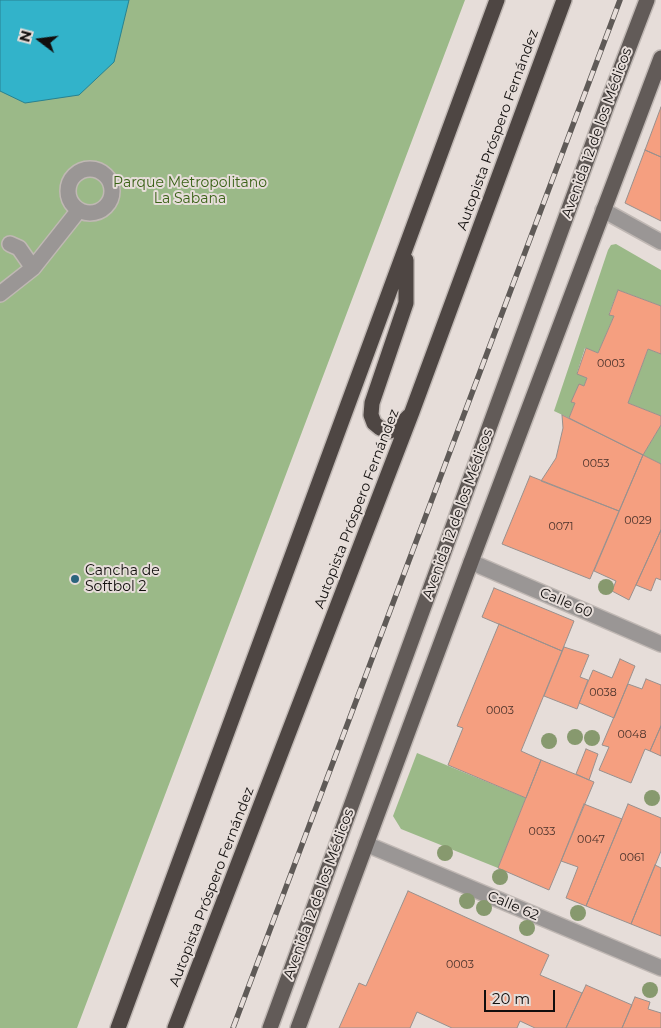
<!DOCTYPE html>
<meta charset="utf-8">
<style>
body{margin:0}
#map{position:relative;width:661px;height:1028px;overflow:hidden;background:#e6ddd9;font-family:Montserrat,sans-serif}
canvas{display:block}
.north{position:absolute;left:15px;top:15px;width:50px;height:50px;-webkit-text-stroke:4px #e6ddd9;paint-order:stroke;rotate:285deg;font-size:14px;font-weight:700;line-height:20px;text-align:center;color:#110e0d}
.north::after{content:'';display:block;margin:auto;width:18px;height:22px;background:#110e0d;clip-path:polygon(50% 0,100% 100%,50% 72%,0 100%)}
.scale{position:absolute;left:484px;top:990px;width:71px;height:22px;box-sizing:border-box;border:2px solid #110e0d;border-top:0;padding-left:6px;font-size:15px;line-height:18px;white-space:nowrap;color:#110e0d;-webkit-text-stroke:4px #e6ddd9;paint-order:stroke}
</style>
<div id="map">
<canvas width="661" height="1028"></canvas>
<div class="north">N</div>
<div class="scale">20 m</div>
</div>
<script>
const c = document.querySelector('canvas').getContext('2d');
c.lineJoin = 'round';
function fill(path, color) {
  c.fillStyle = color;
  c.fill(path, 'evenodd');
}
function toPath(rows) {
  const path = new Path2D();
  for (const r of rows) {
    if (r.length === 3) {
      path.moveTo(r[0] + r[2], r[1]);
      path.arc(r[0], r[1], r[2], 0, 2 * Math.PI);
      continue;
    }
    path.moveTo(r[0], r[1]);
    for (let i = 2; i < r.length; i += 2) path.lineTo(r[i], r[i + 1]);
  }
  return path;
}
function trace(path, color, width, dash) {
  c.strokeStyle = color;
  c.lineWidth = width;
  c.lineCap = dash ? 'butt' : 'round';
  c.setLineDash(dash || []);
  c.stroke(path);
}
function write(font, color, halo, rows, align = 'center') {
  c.font = font + ' Montserrat,sans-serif';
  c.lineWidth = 4;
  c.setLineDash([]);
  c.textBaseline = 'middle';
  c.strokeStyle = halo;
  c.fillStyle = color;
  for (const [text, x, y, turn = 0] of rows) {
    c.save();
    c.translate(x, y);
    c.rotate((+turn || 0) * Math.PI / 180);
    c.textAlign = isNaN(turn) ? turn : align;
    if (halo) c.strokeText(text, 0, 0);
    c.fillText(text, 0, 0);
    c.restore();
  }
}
fill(toPath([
 [0,0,465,0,77,1028,0,1028],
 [616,244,661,270,661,306,618,290,609,314,614,316,598,353,585,348,577,373,587,378,584,386,579,385,572,402,575,403,569,418,554,411,608,250,611,245],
 [648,349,661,354,661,416,628,403],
 [661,425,661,464,643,455],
 [417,753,526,798,498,868,401,829,393,816]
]), '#9bb988');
const water = toPath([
 [0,0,129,0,114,62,79,95,25,103,0,91,0,0]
]);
fill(water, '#32b3ca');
trace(water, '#288291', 1);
const building = toPath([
 [661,107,661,157,645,150,661,107],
 [645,150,661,157,661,221,625,203,645,150],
 [618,290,661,306,661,354,648,349,628,403,661,416,661,425,643,455,569,418,575,403,571,402,579,384,584,386,587,378,577,374,586,348,598,353,614,316,609,315,618,290],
 [562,415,643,455,619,511,541,481,556,458,563,428,562,415],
 [643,455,661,464,661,530,629,600,612,591,616,581,594,571,643,455],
 [530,476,619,511,590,579,502,544,530,476],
 [661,530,661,580,656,578,651,591,636,585,661,530],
 [494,588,574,621,562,651,482,617,494,588],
 [499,624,562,651,521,751,541,760,526,798,448,765,463,728,457,726,499,624],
 [564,647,589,655,580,677,588,680,577,709,544,696,564,647],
 [620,659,635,666,614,718,579,703,593,670,612,678,620,659],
 [646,679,661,685,661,726,650,751,645,749,631,783,599,770,609,747,602,745,628,684,642,689,646,679],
 [661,726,661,756,650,751,661,726],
 [586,749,598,754,589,780,576,774,586,749],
 [541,760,594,782,549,890,498,868,541,760],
 [584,804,622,819,586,906,566,898,578,867,561,861,584,804],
 [628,804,661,818,661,851,631,924,586,906,628,804],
 [655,865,661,868,661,936,631,924,655,865],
 [408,891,549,955,540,975,582,993,566,1028,535,1028,520,1021,517,1028,452,1028,417,1012,410,1028,339,1028,359,983,366,986,408,891],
 [586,985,632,1005,622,1028,566,1028,586,985],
 [635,997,650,1002,648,1009,661,1013,661,1028,622,1028,635,997]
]);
fill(building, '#f59f80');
trace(building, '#99908d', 1);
const minor = toPath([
 [90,191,22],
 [603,210,661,242],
 [10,244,19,248,33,268],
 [0,294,33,268,79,210],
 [471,562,661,644],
 [366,844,661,968]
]);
const major = toPath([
 [270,1028,608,102,647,0],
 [298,1028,471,562,661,58]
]);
const highway = toPath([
 [406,260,406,303,372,403,371,415,374,423,380,428,390,431,400,425,409,416],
 [118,1028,497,0],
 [175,1028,412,412,564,0]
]);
trace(minor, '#c0b8b4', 18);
trace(major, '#c0b8b4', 18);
trace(highway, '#c0b8b4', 18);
trace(minor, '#9a9695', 15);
trace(major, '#625b58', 15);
trace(highway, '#4e4643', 15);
const rail = toPath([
 [233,1028,620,0]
]);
trace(rail, '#5f5a57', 5.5);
trace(rail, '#e6ddd9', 4, [11]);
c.fillStyle = '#87996e';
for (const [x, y] of [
 [606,587],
 [575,737],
 [592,738],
 [549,741],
 [652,798],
 [445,853],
 [500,877],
 [467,901],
 [484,908],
 [578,913],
 [527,928],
 [650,990]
]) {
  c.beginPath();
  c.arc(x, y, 8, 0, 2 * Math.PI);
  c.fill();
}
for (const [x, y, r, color] of [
 [75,579,5,"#2b647d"]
]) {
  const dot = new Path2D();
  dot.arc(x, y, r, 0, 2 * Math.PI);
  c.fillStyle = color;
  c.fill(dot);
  trace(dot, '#e6ddd9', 2);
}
write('11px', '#4a322a', null, [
 ["0003",611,364],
 ["0053",596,464],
 ["0029",638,521],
 ["0071",561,527],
 ["0038",603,693],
 ["0003",500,711],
 ["0048",632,735],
 ["0033",542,832],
 ["0047",591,840],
 ["0061",632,858],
 ["0003",460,965]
]);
write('14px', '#110e0d', '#e6ddd9', [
 ["Autopista Próspero Fernández",498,130,-70],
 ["Avenida 12 de los Médicos",597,133,-70],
 ["Autopista Próspero Fernández",357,509,-69],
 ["Avenida 12 de los Médicos",458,514,-70],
 ["Calle 60",566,603,23],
 ["Autopista Próspero Fernández",212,887,-69],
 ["Avenida 12 de los Médicos",319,894,-70],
 ["Calle 62",513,906,23]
]);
write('14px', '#3a6217', '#e6ddd9', [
 ["Parque Metropolitano",190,183],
 ["La Sabana",190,199]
]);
write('14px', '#110e0d', '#e6ddd9', [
 ["Cancha de",85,571],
 ["Softbol 2",85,587]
], 'left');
</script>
